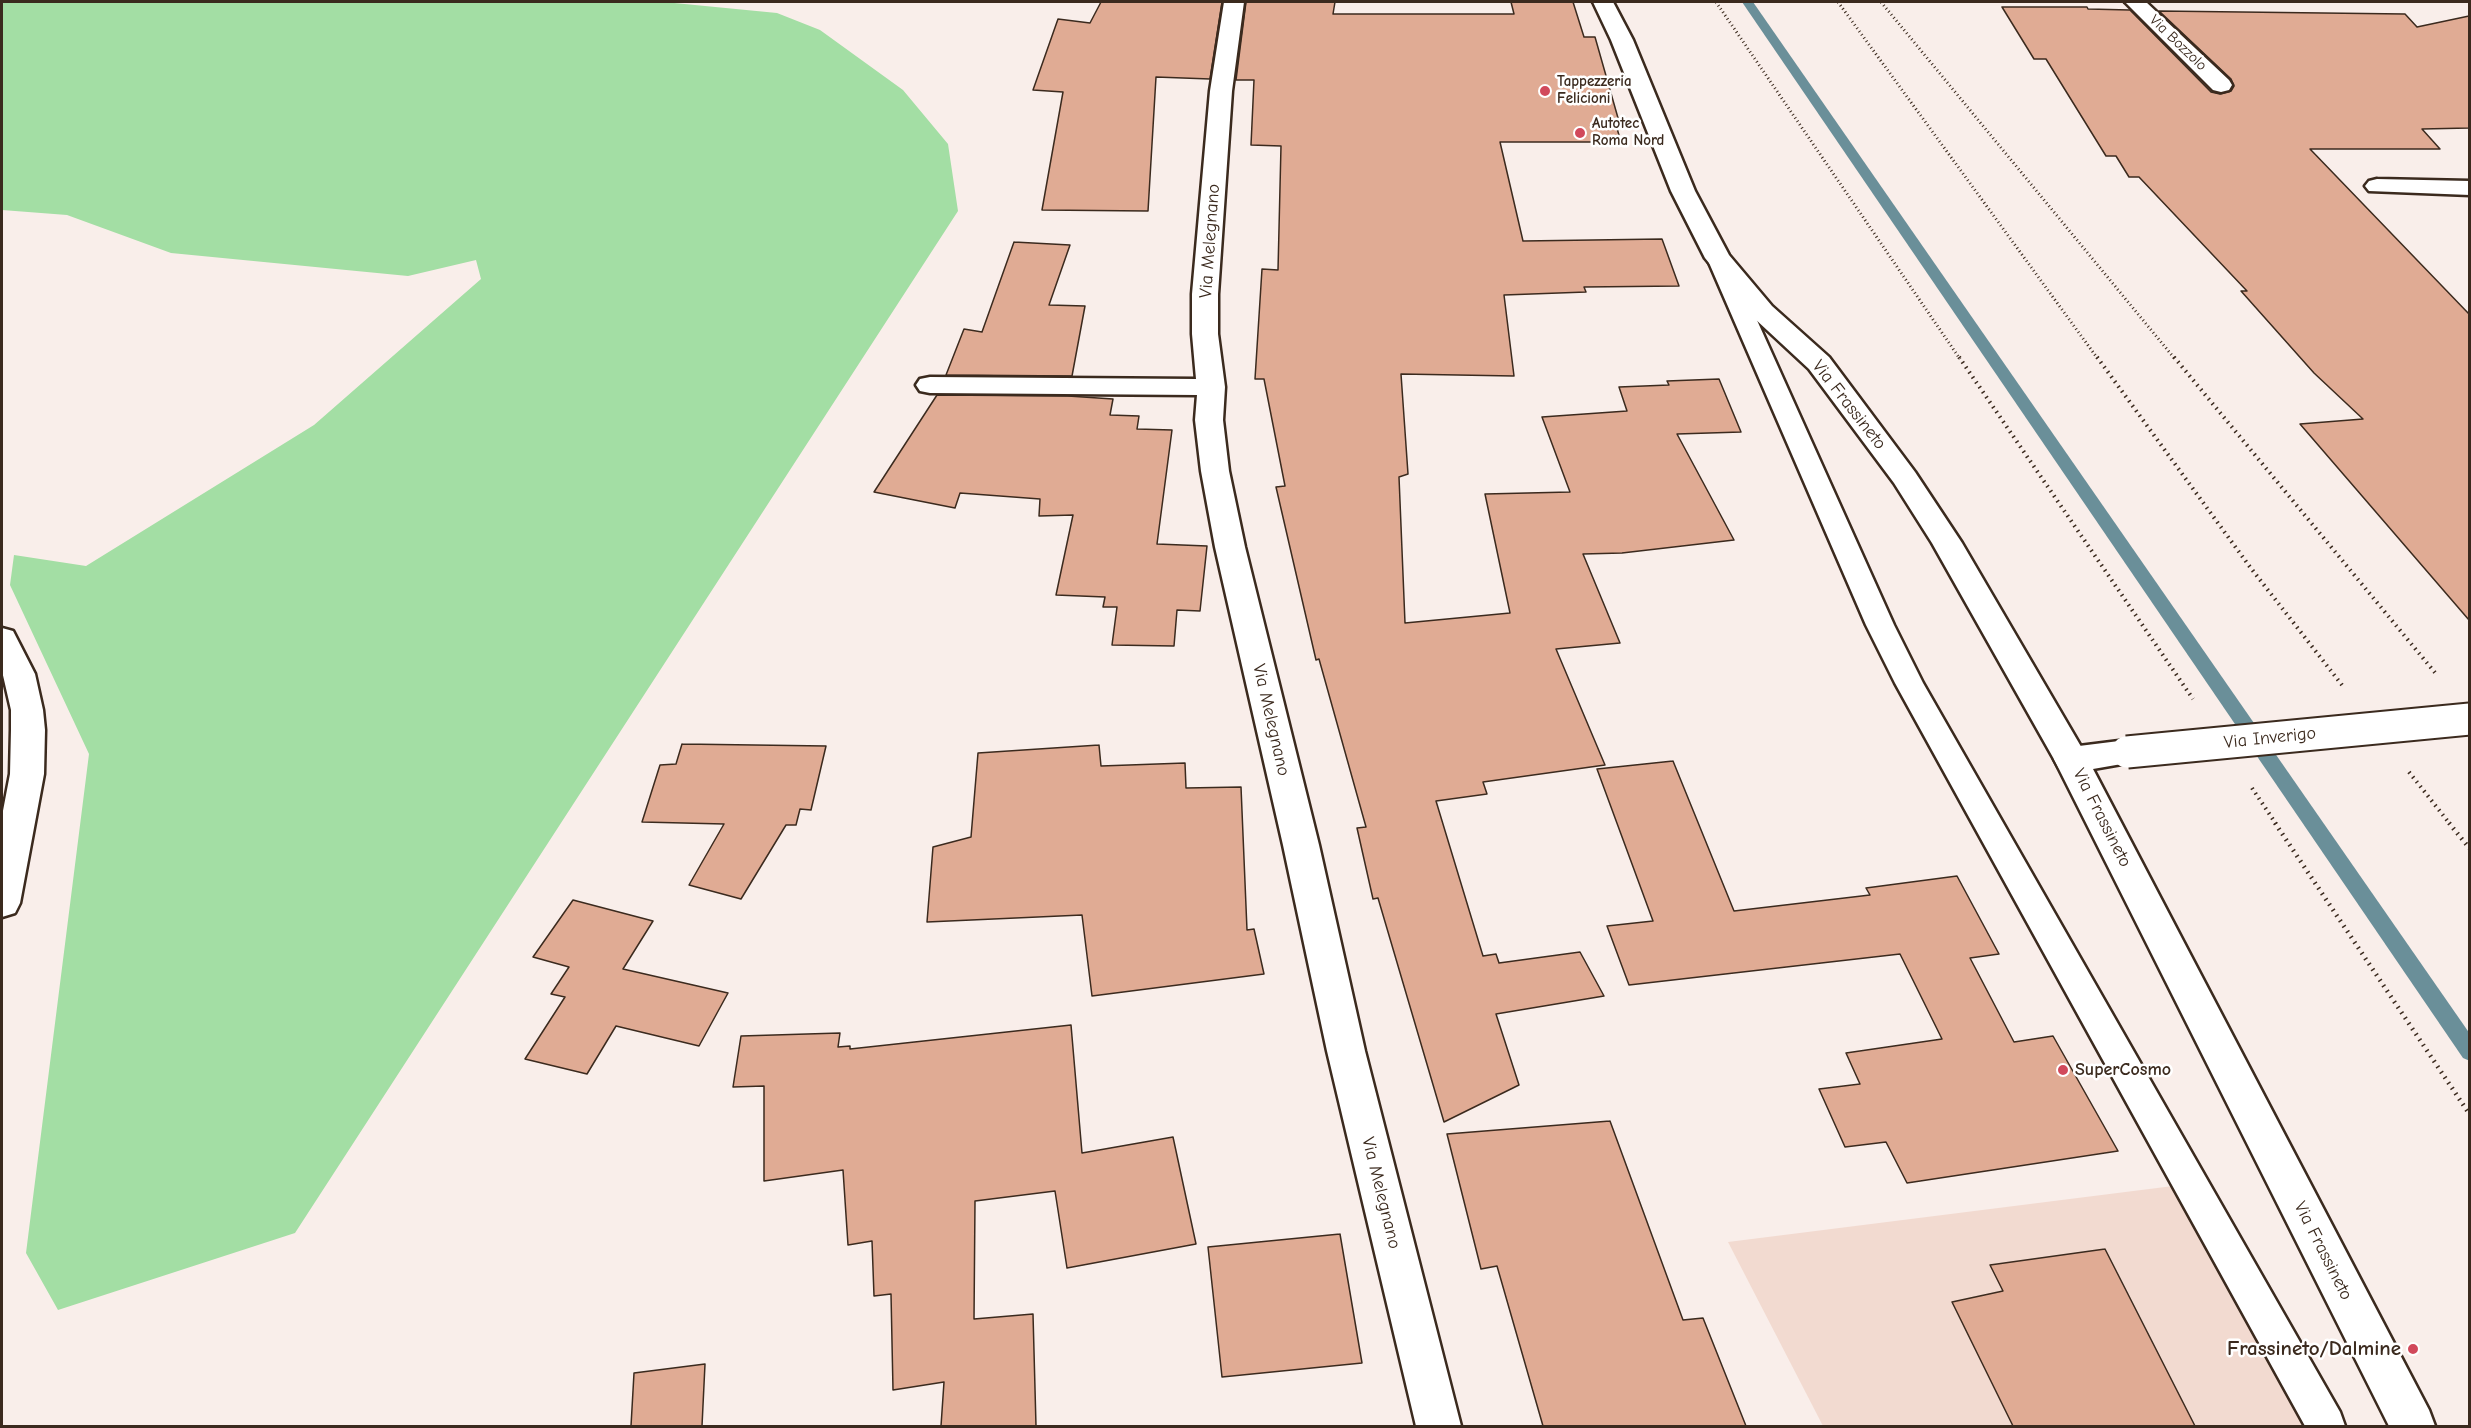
<!DOCTYPE html>
<style>
body{margin:0}
#map{position:relative;width:2471px;height:1428px;overflow:hidden;background:#f9eeea;font-family:"Comic Neue",sans-serif}
canvas{display:block}
.frame{position:absolute;inset:0;border:3px solid #3b2a1e;pointer-events:none}
</style>
<div id="map">
<canvas width="2471" height="1428"></canvas>
<div class="frame"></div>
</div>
<script>
const c = document.querySelector('canvas').getContext('2d');
c.lineJoin = 'round';
function fill(path, color) {
  c.fillStyle = color;
  c.fill(path, 'evenodd');
}
function toPath(rows) {
  const path = new Path2D();
  for (const r of rows) {
    path.moveTo(r[0], r[1]);
    for (let i = 2; i < r.length; i += 2) path.lineTo(r[i], r[i + 1]);
  }
  return path;
}
function trace(path, color, width, dash) {
  c.strokeStyle = color;
  c.lineWidth = width;
  c.lineCap = dash ? 'butt' : 'round';
  c.setLineDash(dash || []);
  c.stroke(path);
}
function write(font, color, halo, rows, align = 'center') {
  c.font = font + ' "Comic Neue",sans-serif';
  c.lineWidth = 5;
  c.setLineDash([]);
  c.textBaseline = 'middle';
  c.strokeStyle = halo;
  c.fillStyle = color;
  for (const [text, x, y, turn = 0] of rows) {
    c.save();
    c.translate(x, y);
    c.rotate((+turn || 0) * Math.PI / 180);
    c.textAlign = isNaN(turn) ? turn : align;
    if (halo) c.strokeText(text, 0, 0);
    c.fillText(text, 0, 0);
    c.restore();
  }
}
fill(toPath([
 [2181,1185,2306,1426,1823,1426,1728,1242]
]), '#f2dad0');
fill(toPath([
 [2,2,664,2,777,13,820,30,903,90,948,144,958,211,295,1233,58,1310,26,1253,89,754,10,585,14,555,86,566,314,425,481,279,476,260,408,276,171,253,67,215,2,210]
]), '#a3dea4');
fill(toPath([
 [1742,2,1753,2,2470,1034,2470,1061,2463,1058,1742,2]
]), '#6a8f99');
const building = toPath([
 [1101,2,1222,2,1210,79,1156,77,1148,211,1042,210,1063,92,1033,90,1058,19,1090,23,1101,2],
 [1246,2,1335,2,1333,14,1514,14,1511,2,1573,2,1584,37,1595,37,1620,125,1616,125,1621,142,1500,142,1523,241,1662,239,1679,286,1584,287,1586,292,1504,295,1514,376,1401,374,1408,474,1399,477,1405,623,1510,613,1485,494,1570,492,1542,417,1627,411,1619,387,1669,385,1667,381,1719,379,1741,432,1677,434,1734,540,1622,553,1583,554,1620,643,1556,649,1605,765,1483,782,1487,794,1436,801,1483,956,1496,954,1499,963,1580,952,1604,996,1496,1014,1519,1085,1444,1122,1378,898,1373,899,1357,828,1366,827,1319,659,1316,660,1276,487,1285,486,1264,379,1255,379,1262,269,1278,270,1281,146,1251,145,1254,80,1236,80,1246,2],
 [2002,7,2087,7,2088,9,2130,10,2211,92,2220,94,2231,91,2234,86,2231,79,2159,11,2405,14,2417,27,2469,16,2469,128,2422,129,2440,149,2310,149,2469,314,2469,620,2300,424,2363,419,2314,373,2241,291,2247,291,2139,177,2129,177,2116,156,2106,156,2046,59,2034,59,2002,7],
 [1014,242,1070,245,1049,305,1085,306,1072,376,946,375,964,329,982,332,1014,242],
 [937,395,1068,396,1113,399,1110,415,1139,416,1137,429,1172,430,1157,544,1207,546,1200,611,1177,610,1174,646,1112,645,1117,607,1103,607,1105,597,1056,595,1073,515,1039,516,1040,499,960,493,955,508,874,492,937,395],
 [682,744,826,746,811,810,800,809,796,825,786,825,741,899,689,885,724,824,642,822,660,765,676,764,682,744],
 [1099,745,1101,766,1185,763,1186,788,1241,787,1247,930,1254,929,1264,974,1092,996,1082,915,927,922,933,847,971,837,978,753,1099,745],
 [1673,761,1734,911,1870,895,1866,888,1957,876,1999,954,1970,958,2014,1042,2053,1036,2118,1151,1907,1183,1886,1142,1845,1147,1819,1089,1860,1084,1846,1053,1942,1039,1900,954,1629,985,1607,926,1653,921,1597,769,1673,761],
 [573,900,653,921,623,969,728,993,699,1046,616,1026,587,1074,525,1059,565,997,551,994,569,967,533,957,573,900],
 [1071,1025,1082,1153,1173,1137,1196,1244,1067,1268,1055,1191,975,1201,974,1319,1033,1314,1036,1426,941,1426,944,1382,893,1390,891,1294,874,1296,872,1241,848,1245,843,1170,764,1181,764,1086,733,1087,741,1036,840,1033,838,1047,850,1046,850,1049,1071,1025],
 [1610,1121,1683,1320,1703,1318,1746,1426,1543,1426,1497,1266,1481,1269,1447,1134,1610,1121],
 [1340,1234,1362,1363,1222,1377,1208,1247,1340,1234],
 [2105,1249,2195,1426,2013,1426,1952,1302,2003,1291,1990,1265,2105,1249],
 [705,1364,702,1426,631,1426,634,1373,705,1364]
]);
fill(building, '#e0ab94');
trace(building, '#3b2a1e', 1.5);
const lane = toPath([
 [1718,251,1726,253,1729,258,1894,625,1923,683,2340,1412,2345,1426,2305,1426,1895,683,1866,625,1707,258,1710,253,1718,251]
]);
const street = toPath([
 [1224,2,1244,2,1232,91,1218,294,1218,334,1225,387,1223,420,1229,471,1245,547,1319,845,1365,1051,1461,1426,1416,1426,1327,1051,1283,845,1215,547,1201,471,1195,420,1197,395,930,393,920,391,916,385,920,379,930,377,1196,379,1192,334,1192,294,1210,91,1224,2],
 [1593,2,1613,2,1633,40,1695,191,1729,255,1772,306,1829,357,1915,472,1962,543,2083,750,2088,759,2083,768,2071,771,2059,768,1932,543,1894,483,1809,369,1754,318,1705,258,1671,191,1611,40,1593,2],
 [2125,2,2146,2,2229,80,2232,85,2229,90,2221,92,2213,90,2125,2],
 [2377,179,2470,181,2470,195,2369,191,2365,186,2369,181,2377,179]
]);
const secondary = toPath([
 [2,628,13,631,35,674,43,710,45,730,44,774,20,903,15,913,2,917,2,816,10,774,11,730,11,710,2,671,2,628],
 [2127,740,2139,743,2144,752,2139,761,2093,769,2429,1410,2435,1426,2389,1426,2054,759,2059,750,2071,747,2127,740]
]);
trace(lane, '#3b2a1e', 5);
trace(street, '#3b2a1e', 5);
trace(secondary, '#3b2a1e', 5);
trace(toPath([
 [1716,2,1960,359],
 [1838,2,2098,359],
 [1881,2,2175,359]
]), '#3b2a1e', 3, [1, 3]);
trace(toPath([
 [1959,357,2193,699],
 [2097,357,2250,567,2342,685],
 [2174,357,2437,675],
 [2409,772,2450,824],
 [2252,788,2276,824]
]), '#3b2a1e', 4, [1.5, 4.5]);
trace(toPath([
 [2275,823,2470,1115],
 [2449,823,2470,849]
]), '#3b2a1e', 4.5, [1.5, 5]);
fill(lane, '#fff');
fill(street, '#fff');
fill(secondary, '#fff');
const secondaryBridge = toPath([
 [2127,752,2470,719]
]);
trace(secondaryBridge, '#3b2a1e', 35, []);
trace(secondaryBridge, '#fff', 31);
for (const [x, y, r, color] of [
 [1545,91,6,"#d1495b"],
 [1580,133,6,"#d1495b"],
 [2063,1070,6,"#d1495b"],
 [2413,1349,6,"#d1495b"]
]) {
  const dot = new Path2D();
  dot.arc(x, y, r, 0, 2 * Math.PI);
  c.fillStyle = color;
  c.fill(dot);
  trace(dot, '#fff', 2);
}
write('15px', '#3b2a1e', '#fff', [
 ["Via Bozzolo",2178,43,44]
]);
write('bold 15px', '#3b2a1e', '#fff', [
 ["Tappezzeria",1557,82],
 ["Felicioni",1557,99],
 ["Autotec",1592,124],
 ["Roma Nord",1592,141]
], 'left');
write('18px', '#3b2a1e', '#fff', [
 ["Via Melegnano",1210,241,-86],
 ["Via Frassineto",1849,405,52],
 ["Via Melegnano",1271,720,77],
 ["Via Inverigo",2270,738,-6],
 ["Via Frassineto",2102,818,63],
 ["Via Melegnano",1381,1193,76],
 ["Via Frassineto",2323,1251,63]
]);
write('bold 18px', '#3b2a1e', '#fff', [
 ["SuperCosmo",2075,1070]
], 'left');
write('bold 21px', '#3b2a1e', '#fff', [
 ["Frassineto/Dalmine",2401,1349]
], 'right');
</script>
